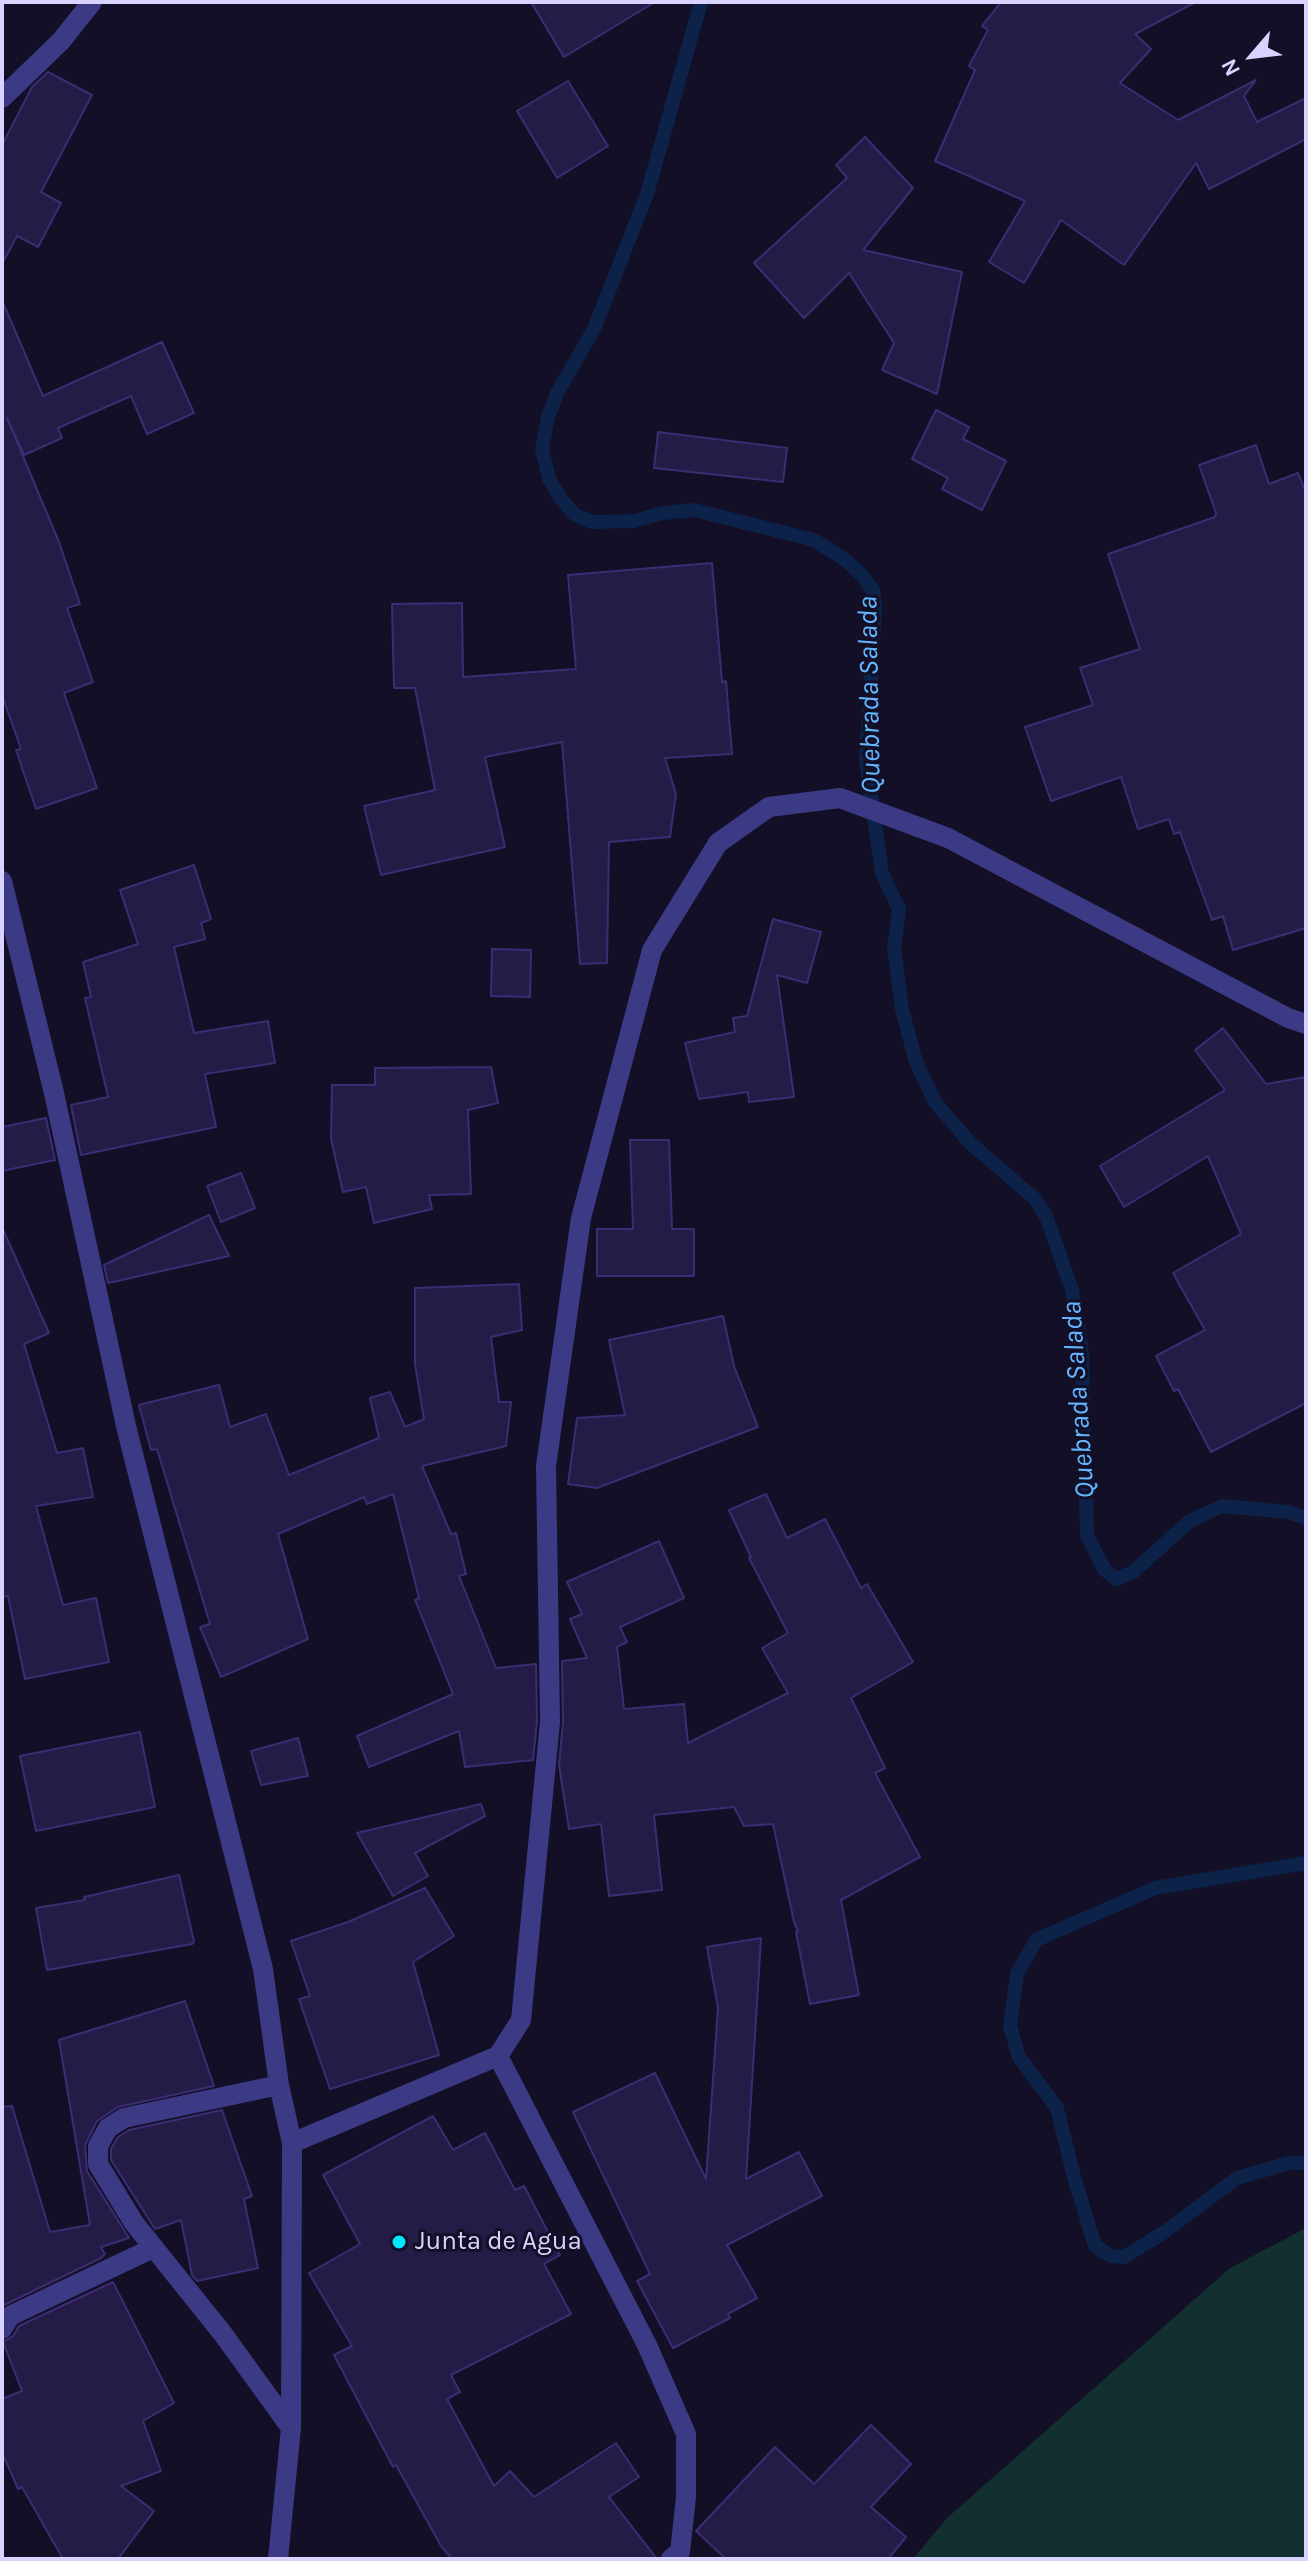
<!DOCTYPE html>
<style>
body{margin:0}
#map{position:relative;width:1308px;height:2561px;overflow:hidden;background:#130f26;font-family:Karla,sans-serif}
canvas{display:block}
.frame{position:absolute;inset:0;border:4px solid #d9d4ff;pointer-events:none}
.north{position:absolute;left:1212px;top:16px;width:80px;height:80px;-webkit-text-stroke:6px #130f26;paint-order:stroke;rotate:242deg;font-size:22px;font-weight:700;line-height:32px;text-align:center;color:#d9d4ff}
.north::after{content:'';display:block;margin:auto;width:28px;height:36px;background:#d9d4ff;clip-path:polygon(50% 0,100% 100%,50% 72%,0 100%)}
</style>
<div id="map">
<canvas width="1308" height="2561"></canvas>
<div class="frame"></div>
<div class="north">N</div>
</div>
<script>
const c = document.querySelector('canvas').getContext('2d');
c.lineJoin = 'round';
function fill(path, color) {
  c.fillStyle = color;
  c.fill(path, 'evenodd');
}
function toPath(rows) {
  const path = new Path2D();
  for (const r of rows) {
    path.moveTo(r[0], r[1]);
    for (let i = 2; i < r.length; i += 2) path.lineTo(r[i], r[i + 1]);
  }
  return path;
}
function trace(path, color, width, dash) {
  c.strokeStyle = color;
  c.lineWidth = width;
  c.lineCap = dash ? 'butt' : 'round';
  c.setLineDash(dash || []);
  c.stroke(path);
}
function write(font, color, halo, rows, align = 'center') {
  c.font = font + ' Karla,sans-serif';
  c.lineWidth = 6;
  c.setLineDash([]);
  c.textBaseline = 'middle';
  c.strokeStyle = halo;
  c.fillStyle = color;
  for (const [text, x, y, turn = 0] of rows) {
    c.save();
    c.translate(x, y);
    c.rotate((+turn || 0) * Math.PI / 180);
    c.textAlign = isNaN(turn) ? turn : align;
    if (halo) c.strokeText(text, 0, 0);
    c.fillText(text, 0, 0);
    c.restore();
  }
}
fill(toPath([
 [1306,2228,1306,2559,913,2559,947,2518,1230,2268]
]), '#12302f');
trace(toPath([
 [701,2,647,194,594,329,557,393,548,417,542,449,549,479,561,499,575,515,592,522,634,521,663,513,694,510,814,540,844,559,861,574,873,590,875,605,866,760,882,873,899,909,894,948,902,1009,916,1062,935,1102,970,1143,1034,1198,1046,1216,1072,1290,1082,1353,1087,1535,1104,1569,1116,1579,1133,1572,1190,1521,1222,1506,1288,1512,1306,1518],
 [1306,1863,1155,1888,1036,1940,1017,1974,1010,2026,1019,2057,1057,2108,1074,2177,1095,2246,1111,2256,1124,2257,1163,2233,1237,2178,1289,2163,1306,2163]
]), '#0c2248', 14);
const building = toPath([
 [531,2,655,2,564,57,531,2],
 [1001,2,1196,2,1135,34,1151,49,1120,83,1178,120,1256,80,1244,96,1257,122,1306,98,1306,139,1209,189,1196,163,1124,265,1061,220,1024,283,989,262,1025,201,935,161,975,70,969,66,988,30,982,26,1001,2],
 [48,72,92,95,41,192,61,203,38,247,17,236,2,264,2,145,32,87,48,72],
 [568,81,608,146,557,178,517,111,568,81],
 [865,137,913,188,863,250,962,272,937,394,882,370,894,343,849,273,804,318,754,263,847,178,836,165,865,137],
 [2,300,43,396,162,342,194,413,147,434,131,396,58,428,62,438,24,455,7,418,59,542,80,604,67,608,93,682,64,693,97,788,36,809,16,750,21,749,2,695,2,300],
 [936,410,969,427,963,439,1006,461,982,510,942,489,948,478,912,459,936,410],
 [658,432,787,448,783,482,654,468,658,432],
 [1256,445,1269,484,1298,473,1306,493,1306,928,1233,950,1223,916,1212,920,1180,832,1174,834,1169,819,1138,829,1121,777,1051,801,1025,727,1093,705,1080,668,1140,649,1108,554,1215,517,1216,513,1199,465,1256,445],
 [712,563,722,682,726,681,732,754,665,758,676,794,670,837,609,842,607,963,580,964,562,742,485,757,505,847,381,875,364,806,435,790,415,688,394,688,392,604,462,603,463,677,576,669,568,575,712,563],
 [194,865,211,919,201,923,205,939,174,947,194,1033,268,1021,275,1063,205,1074,216,1127,81,1155,71,1105,108,1097,85,998,91,997,83,962,138,944,120,890,194,865],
 [773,919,821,932,807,983,777,975,794,1097,749,1102,748,1092,699,1099,685,1043,735,1032,733,1018,747,1016,773,919],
 [492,949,531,950,530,997,491,996,492,949],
 [1223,1028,1266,1084,1306,1077,1306,1403,1211,1452,1178,1389,1174,1391,1156,1356,1205,1330,1173,1273,1241,1234,1208,1156,1124,1207,1100,1166,1225,1090,1195,1050,1223,1028],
 [491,1067,498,1103,468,1110,471,1194,429,1195,432,1209,374,1223,366,1187,343,1192,331,1139,332,1085,375,1085,375,1068,491,1067],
 [46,1118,55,1160,2,1171,2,1127,46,1118],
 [630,1140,669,1140,672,1229,694,1229,694,1276,597,1276,597,1229,633,1229,630,1140],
 [241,1173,255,1208,221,1222,207,1186,241,1173],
 [209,1215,229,1256,108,1283,104,1265,209,1215],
 [2,1227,49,1333,24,1344,57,1453,83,1448,93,1497,36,1506,63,1605,96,1598,109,1662,25,1679,8,1596,2,1597,2,1227],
 [519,1284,522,1330,491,1337,499,1402,511,1402,506,1446,422,1466,451,1534,456,1533,466,1574,459,1576,496,1668,536,1664,537,1721,533,1760,465,1767,459,1731,369,1767,357,1736,453,1694,415,1600,419,1598,393,1494,367,1504,364,1497,278,1534,308,1639,221,1677,200,1627,210,1624,157,1449,151,1450,139,1405,219,1385,230,1427,266,1414,289,1475,379,1438,370,1398,390,1392,405,1427,424,1419,415,1364,415,1288,519,1284],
 [723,1316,734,1366,758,1427,597,1488,568,1484,577,1418,625,1415,609,1340,723,1316],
 [766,1494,787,1538,825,1519,861,1588,867,1584,913,1662,851,1698,885,1768,875,1773,920,1857,841,1900,859,1995,810,2004,796,1932,798,1931,794,1922,773,1824,744,1826,734,1807,654,1815,662,1890,609,1896,601,1824,569,1829,559,1765,563,1722,562,1661,587,1658,570,1619,582,1614,567,1582,659,1541,684,1598,620,1627,627,1642,617,1647,624,1709,684,1704,688,1743,788,1693,762,1648,788,1633,749,1558,751,1557,729,1510,766,1494],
 [140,1732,155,1807,36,1831,20,1756,140,1732],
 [298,1738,308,1776,261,1785,251,1751,298,1738],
 [481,1804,485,1816,415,1853,428,1876,393,1896,357,1833,481,1804],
 [179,1875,194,1942,192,1944,47,1970,36,1908,85,1900,84,1897,179,1875],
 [425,1888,454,1936,413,1962,439,2055,330,2089,299,1999,310,1996,291,1941,348,1922,425,1888],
 [761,1938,746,2179,799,2152,822,2196,727,2245,757,2298,728,2314,730,2318,673,2348,637,2281,650,2274,573,2112,655,2073,706,2179,718,2008,707,1947,761,1938],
 [185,2001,214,2086,118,2107,97,2121,85,2145,87,2171,129,2238,101,2247,105,2254,101,2258,2,2306,2,2107,12,2106,50,2232,90,2225,59,2040,185,2001],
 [222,2110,252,2196,244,2199,258,2268,197,2281,192,2275,181,2220,155,2229,111,2160,111,2149,118,2137,129,2130,222,2110],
 [433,2116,453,2150,485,2133,515,2190,524,2186,560,2255,544,2264,571,2314,451,2375,460,2392,447,2399,494,2486,510,2471,534,2497,616,2443,639,2477,609,2497,657,2559,452,2559,441,2546,396,2465,393,2467,334,2355,352,2346,309,2273,360,2244,323,2175,433,2116],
 [113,2282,174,2403,143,2421,161,2471,121,2486,154,2511,118,2559,63,2559,22,2487,18,2489,2,2452,2,2399,22,2391,3,2342,13,2336,19,2326,113,2282],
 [871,2425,911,2464,871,2507,906,2537,888,2559,726,2559,696,2531,775,2447,814,2484,871,2425]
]);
fill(building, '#241b47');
trace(building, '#3b2d73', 2);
trace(toPath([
 [2,98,61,41,92,2],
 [2,881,54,1093,126,1426,263,1969,279,2085,292,2143,291,2428,278,2559],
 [498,2056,647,2345,686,2434,686,2497,680,2552,671,2559],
 [279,2085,124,2118,108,2128,98,2146,98,2164,134,2223,223,2334,291,2428],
 [292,2143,498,2056,521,2020,550,1722,546,1466,581,1218,652,950,718,843,769,807,840,798,948,838,1288,1018,1306,1024],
 [2,2329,10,2316,153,2248]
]), '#3d3a85', 20);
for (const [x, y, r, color] of [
 [399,2242,8,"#00e5ff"]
]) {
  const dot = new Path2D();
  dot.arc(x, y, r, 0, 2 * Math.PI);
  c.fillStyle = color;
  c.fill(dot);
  trace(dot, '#130f26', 3);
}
write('26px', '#d9d4ff', '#130f26', [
 ["Junta de Agua",415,2242]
], 'left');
write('italic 28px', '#62b6ff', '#130f26', [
 ["Quebrada Salada",870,695,-91],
 ["Quebrada Salada",1079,1400,-94]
]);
</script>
